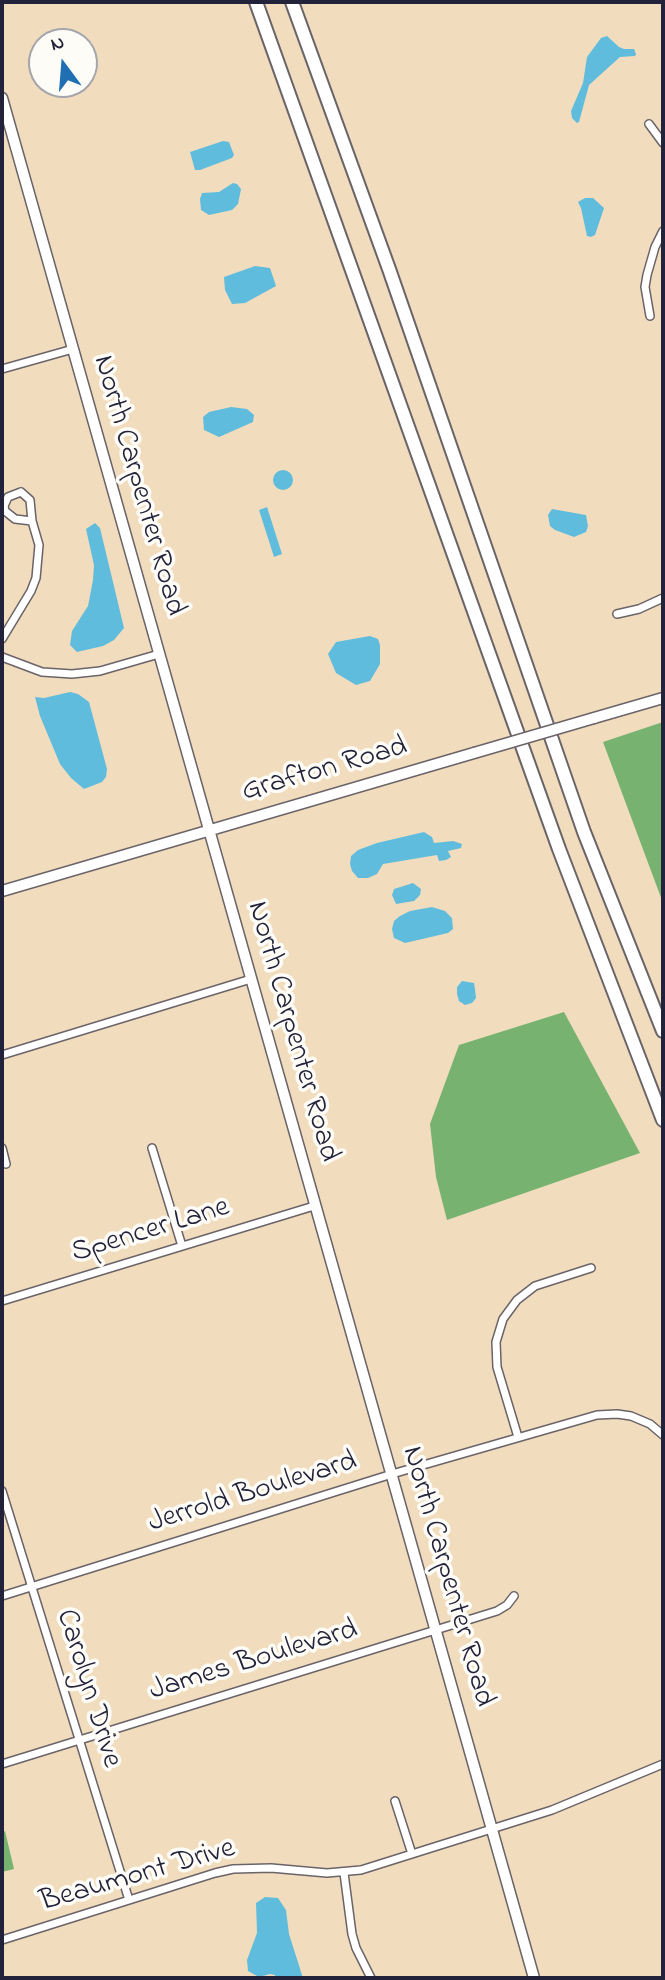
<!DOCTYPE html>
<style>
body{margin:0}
#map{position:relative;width:665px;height:1980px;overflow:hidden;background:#f1ddbd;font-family:"Indie Flower",sans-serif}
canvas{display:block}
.frame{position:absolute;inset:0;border:4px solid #22223b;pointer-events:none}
.north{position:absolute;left:28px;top:28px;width:70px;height:70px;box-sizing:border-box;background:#fdfcf7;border:2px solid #a5a5ac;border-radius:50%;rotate:344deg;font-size:19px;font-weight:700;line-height:28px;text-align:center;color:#22223b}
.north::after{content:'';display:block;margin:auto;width:24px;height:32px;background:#1f6fb2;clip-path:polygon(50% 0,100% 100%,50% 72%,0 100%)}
</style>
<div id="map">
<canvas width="665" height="1980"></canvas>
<div class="frame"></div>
<div class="north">N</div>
</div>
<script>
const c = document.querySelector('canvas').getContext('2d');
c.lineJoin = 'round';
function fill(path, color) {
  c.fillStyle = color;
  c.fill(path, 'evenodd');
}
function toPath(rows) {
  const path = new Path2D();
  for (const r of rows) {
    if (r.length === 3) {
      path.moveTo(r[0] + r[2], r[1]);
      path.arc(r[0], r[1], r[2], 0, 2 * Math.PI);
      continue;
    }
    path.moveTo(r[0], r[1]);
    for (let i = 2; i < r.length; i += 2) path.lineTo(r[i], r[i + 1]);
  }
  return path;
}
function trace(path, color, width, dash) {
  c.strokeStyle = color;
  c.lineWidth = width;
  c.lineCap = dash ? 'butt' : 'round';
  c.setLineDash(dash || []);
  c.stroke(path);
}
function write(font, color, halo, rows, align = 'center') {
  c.font = font + ' "Indie Flower",sans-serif';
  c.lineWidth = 7;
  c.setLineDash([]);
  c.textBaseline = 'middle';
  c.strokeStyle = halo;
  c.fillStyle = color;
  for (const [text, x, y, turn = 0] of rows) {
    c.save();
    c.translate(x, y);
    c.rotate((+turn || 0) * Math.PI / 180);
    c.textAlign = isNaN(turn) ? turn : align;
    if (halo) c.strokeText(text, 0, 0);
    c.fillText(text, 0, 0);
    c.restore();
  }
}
fill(toPath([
 [663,722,663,903,603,742],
 [564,1012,640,1153,447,1220,436,1177,430,1124,459,1045],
 [5,1831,14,1869,2,1872,2,1833]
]), '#78b270');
fill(toPath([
 [607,36,619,47,624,49,634,49,636,54,635,56,620,57,589,85,579,122,577,123,572,118,571,111,583,83,587,57,601,38],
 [223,141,229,142,234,155,232,158,200,170,195,170,190,152],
 [233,183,237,184,241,189,238,204,232,210,209,215,201,210,200,199,202,193,219,192],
 [585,198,593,198,604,208,595,235,591,237,587,236,581,208,578,202],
 [255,266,270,268,276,286,245,303,232,304,225,290,224,277],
 [231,407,247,409,254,415,253,422,219,437,204,430,203,417,209,412],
 [283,480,10],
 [267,507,282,554,274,557,259,510],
 [552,509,586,515,588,526,586,532,574,537,555,530,550,526,548,515],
 [95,523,100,528,124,628,114,640,103,646,77,652,70,645,72,631,88,606,93,580,94,565,86,529],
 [370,636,378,639,380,645,380,664,370,681,356,685,336,673,328,654,336,642],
 [70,692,78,694,89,702,107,769,106,777,102,782,84,789,71,778,60,764,40,716,35,697,44,698],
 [424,832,432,837,434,843,453,841,462,844,461,848,448,851,451,857,446,860,439,861,437,855,383,864,377,874,368,878,358,878,352,871,350,864,351,856,358,850,377,843],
 [413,883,421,889,420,895,414,901,396,904,392,895,394,889],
 [432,907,445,911,452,918,453,929,448,933,405,943,394,938,392,929,394,921,400,916,410,911],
 [462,981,474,983,475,989,476,998,472,1003,465,1005,459,1001,457,994,457,987],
 [265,1897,278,1898,286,1910,289,1934,303,1978,275,1978,275,1975,270,1974,259,1977,248,1971,247,1960,257,1933,256,1903]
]), '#60bcdd');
const street = toPath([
 [649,124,663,143],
 [650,316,645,287,647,275,655,247,663,231],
 [2,369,73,349],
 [21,492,30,500,32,521,15,519,5,511,4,506,8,497,21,492],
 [617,614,639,609,663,598],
 [2,639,31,591,36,578,39,545,32,521],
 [2,657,42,672,72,674,100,671,159,654],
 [2,1055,251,979],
 [2,1148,6,1164],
 [152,1148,182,1246],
 [2,1301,314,1206],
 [518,1437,497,1367,496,1342,503,1319,517,1300,535,1286,591,1268],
 [2,1491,129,1900],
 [2,1596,392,1474,597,1415,617,1414,631,1416,650,1424,663,1435],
 [2,1764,497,1611,507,1605,514,1596],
 [395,1801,412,1854],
 [344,1873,352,1934,356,1948,371,1978],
 [2,1940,215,1873,233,1869,271,1868,327,1873,361,1870,552,1810,663,1764]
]);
const secondary = toPath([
 [2,98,534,1978],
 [594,718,663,698],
 [2,891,474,753]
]);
const highway = toPath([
 [256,2,559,849,663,1120],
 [292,2,389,269,584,832,663,1031]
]);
trace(street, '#6a6368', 10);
trace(secondary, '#6a6368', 13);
trace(highway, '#6a6368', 16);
trace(street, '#fff', 7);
trace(secondary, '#fff', 10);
trace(highway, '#fff', 12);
const secondaryBridge = toPath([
 [474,753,594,718]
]);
trace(secondaryBridge, '#6a6368', 13, []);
trace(secondaryBridge, '#fff', 10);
write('30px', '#22223b', '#fdfcf7', [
 ["North Carpenter Road",137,486,74],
 ["Grafton Road",325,771,-16],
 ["North Carpenter Road",291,1032,74],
 ["Spencer Lane",151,1232,-17],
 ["Jerrold Boulevard",253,1494,-17],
 ["North Carpenter Road",446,1577,74],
 ["James Boulevard",254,1662,-17],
 ["Carolyn Drive",87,1689,73],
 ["Beaumont Drive",138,1877,-16]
]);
</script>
